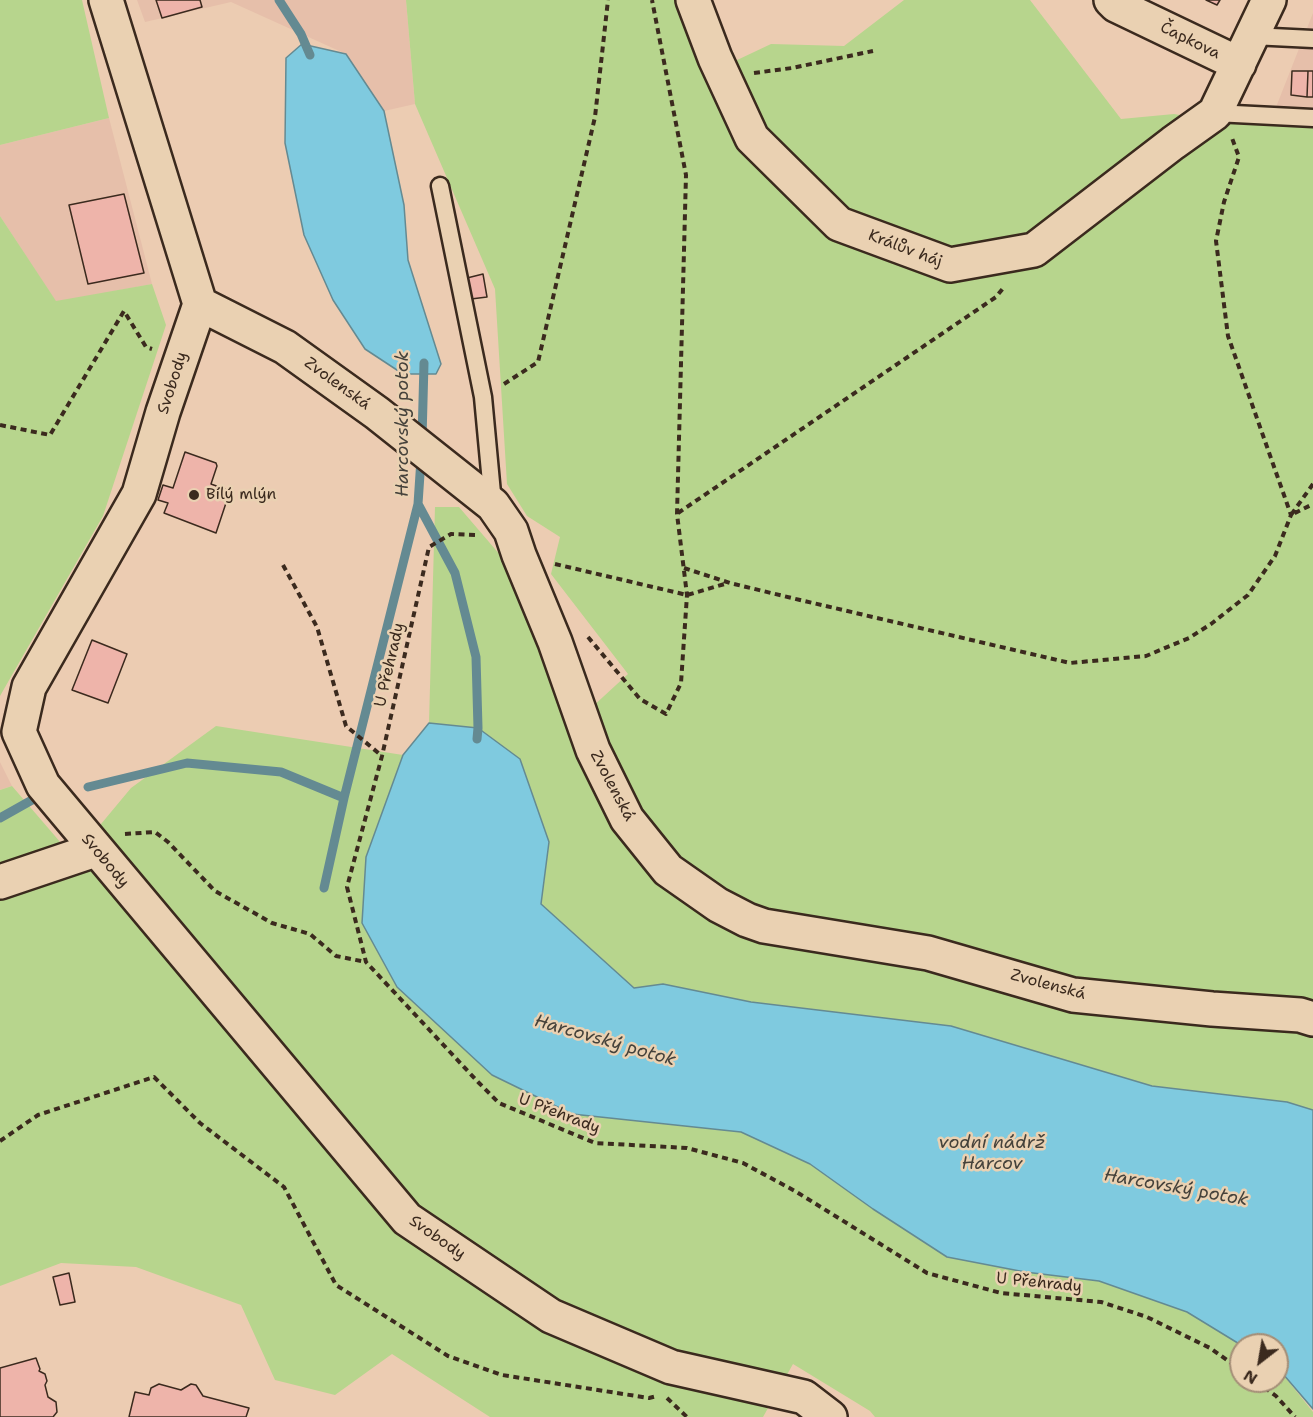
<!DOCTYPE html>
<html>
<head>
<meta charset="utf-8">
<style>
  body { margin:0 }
  #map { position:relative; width:1313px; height:1417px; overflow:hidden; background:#ecccb2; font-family:"Shantell Sans",sans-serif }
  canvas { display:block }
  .north { position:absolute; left:1229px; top:1333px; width:60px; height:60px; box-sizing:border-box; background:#ead1b2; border:2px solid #a48e77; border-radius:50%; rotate:211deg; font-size:16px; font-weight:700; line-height:24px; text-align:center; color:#3b2a1e }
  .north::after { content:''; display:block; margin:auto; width:21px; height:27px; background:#3b2a1e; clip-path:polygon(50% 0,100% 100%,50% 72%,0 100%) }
</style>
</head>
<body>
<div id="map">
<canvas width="1313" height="1417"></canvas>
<div class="north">N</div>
</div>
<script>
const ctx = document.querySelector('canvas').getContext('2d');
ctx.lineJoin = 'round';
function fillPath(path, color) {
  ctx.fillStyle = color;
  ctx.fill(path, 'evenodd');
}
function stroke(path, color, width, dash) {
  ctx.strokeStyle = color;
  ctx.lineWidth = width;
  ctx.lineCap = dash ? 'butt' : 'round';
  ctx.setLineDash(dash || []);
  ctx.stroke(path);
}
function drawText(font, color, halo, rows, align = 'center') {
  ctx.font = font + ' "Shantell Sans",sans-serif';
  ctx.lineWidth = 5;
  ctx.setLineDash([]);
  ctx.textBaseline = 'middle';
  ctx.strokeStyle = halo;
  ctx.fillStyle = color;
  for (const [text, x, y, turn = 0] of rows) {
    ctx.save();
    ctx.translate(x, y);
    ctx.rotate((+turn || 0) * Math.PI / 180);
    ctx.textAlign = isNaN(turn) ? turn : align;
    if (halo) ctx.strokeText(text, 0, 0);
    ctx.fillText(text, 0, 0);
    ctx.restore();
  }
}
fillPath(new Path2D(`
  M137 0H406L415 104 384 111 346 54 231 2 145 22Z
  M1313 13V127L1269 125Z
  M109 118 152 284 56 302 0 216V145Z
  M0 762 12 786 0 790Z`), '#e6bfaa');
fillPath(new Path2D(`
  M0 0H82L109 118 0 145Z
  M406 0H693L715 58 735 61 771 44 844 46 904 0H1030L1121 119 1174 114 1234 124 1313 127V1013L1078 989 764 916 678 865 634 807 591 708 628 674 551 574 560 537 527 516 507 484 495 289 415 104Z
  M0 216 56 301 152 284 166 325 103 516 0 696Z
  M435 507H459L513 570 582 747 704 909 1313 1030V1110L1287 1102 1152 1086 951 1026 751 1002 663 984 634 988 541 904 549 842 478 728 429 723Z
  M216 726 403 755 366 857 573 1114 741 1132 810 1164 873 1209 947 1257 1025 1272 1099 1281 1187 1312 1241 1345V1381H1277V1367L1313 1412V1417H875L870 1411 793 1364 763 1417H490L392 1354 335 1395 275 1380 241 1305 136 1267 61 1263 0 1286V892L66 866 131 788Z
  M12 786 67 850 0 869V790Z`), '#b7d58d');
const water = new Path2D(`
  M302 44 346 54 384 111 404 205 408 260 441 364 436 374H403L365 349 333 300 304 235 285 143 286 58Z
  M429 723 478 728 520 759 549 842 541 904 634 988 663 984 751 1002 951 1026 1152 1086 1287 1102 1313 1110V1409L1277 1367V1345H1241L1187 1312 1099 1281 1025 1272 947 1257 873 1209 810 1164 741 1132 572 1114 492 1075 397 987 362 923 366 857 403 755Z`);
fillPath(water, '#7fcadf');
stroke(water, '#648a92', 1.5);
stroke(new Path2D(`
  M279 0 301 34 310 55
  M422 439 424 363
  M421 459 418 504 455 573 476 657 478 728 477 739
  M88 787 187 763 281 772 344 798 324 888
  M344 798 418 504
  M0 818 32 800`), '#648a92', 9);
const building = new Path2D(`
  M156 0H200L202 7 162 18Z
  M1206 0H1220L1217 5Z
  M1292 71H1308L1307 97 1291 95Z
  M1308 71H1313V97H1307Z
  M124 194 144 273 88 284 69 205Z
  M483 274 487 297 471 299 467 278Z
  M185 452 216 463 217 466 211 484 230 491 216 533 164 513 168 503 158 500 163 485 173 488Z
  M92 640 127 654 108 703 72 690Z
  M69 1273 75 1302 60 1305 53 1277Z
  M36 1358 40 1369 39 1371 45 1374 47 1381 45 1385 48 1397 56 1402 57 1412 53 1417H0V1368Z
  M159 1384 181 1390 191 1384 196 1385 203 1396 249 1408 246 1417H129L135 1392 149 1395 151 1388Z`);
fillPath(building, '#eeb4aa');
stroke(building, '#3b2a1e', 1.5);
const lane = new Path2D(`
  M1252 36 1313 39
  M1215 113 1313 118
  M440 186 483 397 493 504`);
const street = new Path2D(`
  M106 0 200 304 163 412 139 494 29 687 19 732 43 785 407 1219 551 1316 671 1367 804 1397 830 1417
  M693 0 715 58 752 138 839 224 950 265 1034 250 1173 143 1215 113 1269 0
  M1111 0 1116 5 1239 64
  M200 304 285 347 377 413 493 505 511 531 519 555 555 642 593 750 627 819 668 870 718 905 747 920 764 926 928 953 1073 995 1212 1009 1300 1015 1313 1019
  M0 882 95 850`);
stroke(lane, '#3b2a1e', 21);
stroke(street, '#3b2a1e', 38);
stroke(new Path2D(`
  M754 73 792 68 873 51
  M504 384 538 362 595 117 608 0
  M0 425 50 435 124 311 146 347 152 349
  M1313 484 1291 515 1313 504
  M678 513 996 297 1004 287
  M475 535 451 534 429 547 382 756 347 887 366 962 478 1082 499 1103 595 1143 687 1148 743 1163 795 1191 927 1273 1001 1293 1101 1302 1147 1317 1210 1348 1241 1370
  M555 564 687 595 728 583
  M283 565 317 627 346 726 382 756
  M684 568 730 583 800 600 1070 663 1146 656 1189 638 1211 624 1248 595 1275 556 1291 515 1228 336 1216 241 1224 202 1239 157 1232 138
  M588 637 640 699 666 714 681 683 687 595 677 514 686 175 652 0
  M125 834 155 832 168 842 215 891 272 923 310 934 336 956 366 962
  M0 1141 38 1115 154 1077 200 1123 284 1187 336 1285 448 1356 502 1375 649 1398 657 1396
  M1256 1381 1276 1396 1295 1417
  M667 1398 687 1417`), '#3b2a1e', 4, [6, 4.5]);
stroke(lane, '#ead1b2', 16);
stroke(street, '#ead1b2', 33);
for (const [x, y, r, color] of [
  [194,495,6,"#3b2a1e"]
]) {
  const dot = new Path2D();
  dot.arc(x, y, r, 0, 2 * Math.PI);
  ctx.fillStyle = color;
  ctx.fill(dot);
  stroke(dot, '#ead1b2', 2);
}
drawText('16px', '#3b2a1e', '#ead1b2', [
  ["Čapkova",1190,41,26],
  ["Králův háj",905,249,21],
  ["Svobody",173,383,-72],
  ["Zvolenská",337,384,36],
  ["U Přehrady",390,665,-77],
  ["Zvolenská",612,786,62],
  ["Svobody",105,861,50],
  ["Zvolenská",1048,985,15],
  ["U Přehrady",559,1114,21],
  ["Svobody",437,1238,35],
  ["U Přehrady",1039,1283,6]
]);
drawText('16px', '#3b2a1e', '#ead1b2', [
  ["Bílý mlýn",206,495]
], 'left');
drawText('italic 18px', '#45423b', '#ead1b2', [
  ["Harcovský potok",403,424,-90],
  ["Harcovský potok",605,1041,16],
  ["vodní nádrž",992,1143],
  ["Harcov",992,1164],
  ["Harcovský potok",1176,1188,10]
]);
</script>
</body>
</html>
